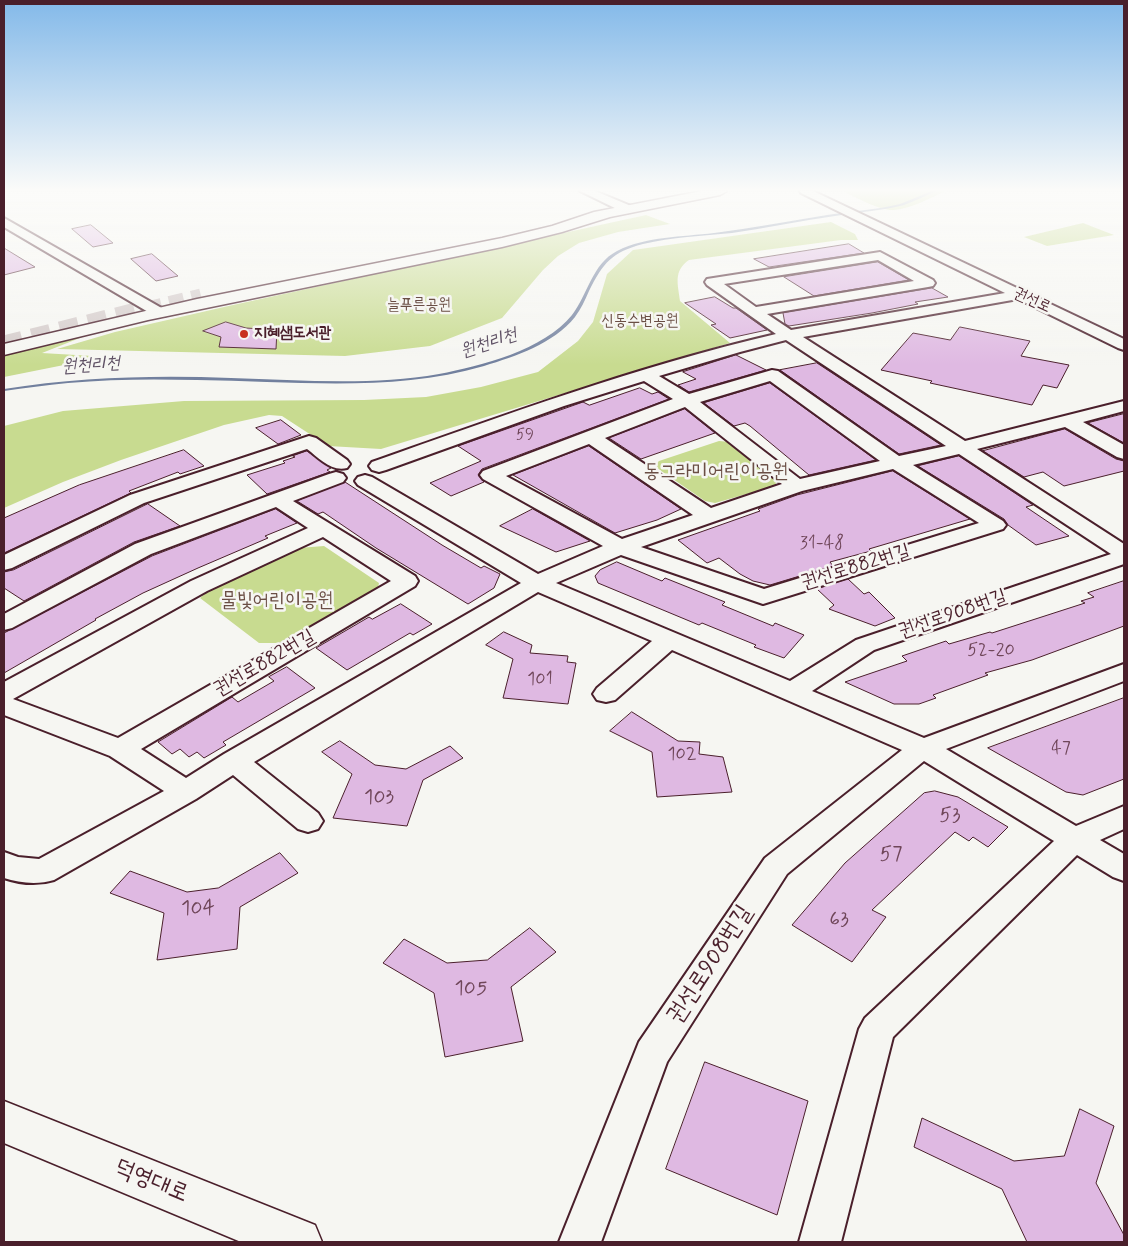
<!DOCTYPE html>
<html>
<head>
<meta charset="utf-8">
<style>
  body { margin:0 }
  #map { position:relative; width:1128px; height:1246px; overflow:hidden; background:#f6f6f2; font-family:Mynerve,sans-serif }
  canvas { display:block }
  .frame { position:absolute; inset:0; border:5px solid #4a1f2b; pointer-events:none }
</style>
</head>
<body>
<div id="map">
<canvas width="1128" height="1246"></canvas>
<div class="frame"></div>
</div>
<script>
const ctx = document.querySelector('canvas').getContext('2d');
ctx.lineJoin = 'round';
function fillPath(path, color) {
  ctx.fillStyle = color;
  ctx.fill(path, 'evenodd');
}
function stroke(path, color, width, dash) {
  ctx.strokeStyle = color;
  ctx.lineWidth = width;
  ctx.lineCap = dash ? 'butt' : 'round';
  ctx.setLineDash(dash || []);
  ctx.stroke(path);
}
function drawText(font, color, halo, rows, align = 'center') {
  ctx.font = font + ' Mynerve,"Poor Story",sans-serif';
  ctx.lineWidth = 5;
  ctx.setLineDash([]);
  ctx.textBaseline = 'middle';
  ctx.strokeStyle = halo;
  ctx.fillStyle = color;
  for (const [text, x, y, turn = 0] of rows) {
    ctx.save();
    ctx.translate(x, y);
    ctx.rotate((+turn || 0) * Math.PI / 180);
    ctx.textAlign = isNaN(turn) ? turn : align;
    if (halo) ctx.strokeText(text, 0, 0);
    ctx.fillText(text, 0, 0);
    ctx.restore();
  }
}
fillPath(new Path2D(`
  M843 191H946C930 198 913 208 894 210 880 211 855 197 843 191Z
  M646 215 670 224 618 232 579 243 558 256 543 270 502 318 430 346 345 356 57 349 115 332 224 307Z
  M831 222 855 234 858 240H841L689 260C673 271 678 284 680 301L730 343 381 449 328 446 282 416 269 415 224 425 121 460 63 482 4 508V426L63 411 184 401 364 400 426 397 481 387 538 372 578 341 593 322 607 274 633 250Z
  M1083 223 1114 235 1047 246 1024 237Z
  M95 332 42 353 93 356 79 362 4 377V355Z
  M719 441 730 442 777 480 775 486 715 503 705 501 654 466 659 461Z
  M324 546 379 583 377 592 283 643H259L200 598 207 592 299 548Z`), '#c8db90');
fillPath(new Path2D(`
  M932 191H936C925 196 915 201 904 205 881 211 858 212 835 216 800 221 766 228 732 233 702 236 672 237 643 244 612 252 603 263 589 291 585 300 581 309 575 317 553 344 516 356 484 366 391 393 293 381 197 380 154 379 111 379 68 383 46 385 25 388 4 391V389C80 377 155 375 231 378 300 380 371 386 439 374 481 366 544 350 572 315 588 294 592 264 617 251 647 236 682 237 714 233 752 228 789 221 827 215 851 211 876 210 900 204 911 200 921 195 932 191Z`), '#72809e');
const building = new Path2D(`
  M91 225 113 243 93 247 72 229Z
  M849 244 864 253 769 267 754 259Z
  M4 248 35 267 4 275Z
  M152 254 178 276 156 281 131 259Z
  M878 262 909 280 814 296 784 277Z
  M932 288 948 297 915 302 918 304 872 313 789 326 785 324 783 313Z
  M715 297 733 308H736L767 330 730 338 711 325 716 324 685 303Z
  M226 322 246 328 277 330 276 349 219 347 221 337 203 331Z
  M960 327 1030 341 1021 356 1069 365 1057 388 1043 385 1032 405 930 383 932 381 881 370 913 333 950 340Z
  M736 355 766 370 689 392 678 385 696 379 683 372Z
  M817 363 941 445 899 454 780 370Z
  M770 383 876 460 809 475 750 426 745 423 734 426 704 403Z
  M640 388 652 394 658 392 669 399 482 469 478 475 484 482 451 496 430 483 481 461 458 446 583 402 589 405Z
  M685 409 715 433 641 459 609 438Z
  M1124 414V443L1088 423Z
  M281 420 301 435 278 444 256 428Z
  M1065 429 1116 459 1124 461V471L1064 486 1043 472 1024 477 983 451Z
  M589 446 681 509 657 520 615 533 513 475Z
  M184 450 204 466 180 474 178 472 129 491 131 493 4 553V518L79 485Z
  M307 451 331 468 327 470 330 472 267 494 247 475 285 463 283 461 295 457 293 456Z
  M959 456 1033 505 1026 507 1069 536 1036 545 1008 525 1004 519 918 466Z
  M893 471 970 519 869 549 871 551 830 562 833 566 770 585 753 581 740 574 719 558 707 563 678 540 760 511 758 509 797 495Z
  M345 482 442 545 481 568 484 566 500 574 494 588 468 604 376 548 323 512 318 514 297 501Z
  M148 504 180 526 134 542 24 601 4 588V572L13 570Z
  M276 509 297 523 265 536 268 538 198 568 143 593 95 619 96 620 4 673V633L152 556Z
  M533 509 590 541 556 552 500 526Z
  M617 562 662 581 665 578 725 602 722 605 773 626 775 623 804 635 784 658 754 647 756 645 702 623 699 625 598 583 595 576 600 570Z
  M848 579 864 594 869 592 895 618 875 626 829 609 834 605 817 589Z
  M1124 581V626L1032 660 985 673 988 675 933 695 936 698 919 704H894L845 682 907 661 902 656 946 641 949 644 990 632 992 633 1085 603 1081 601 1094 597 1088 593Z
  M401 604 432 624 413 635 410 633 347 670 316 648 369 617 372 619Z
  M504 632 532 645 530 653 568 656 567 662 576 663 568 704 503 698 513 659 486 645Z
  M287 667 315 688 223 742 226 745 204 758 197 752 189 757 180 749 172 754 158 742 232 697 238 702 274 681 269 677Z
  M1124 698V779L1083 795 1066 792 988 748Z
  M632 712 678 741 700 742 699 754 723 757 732 792 657 797 652 752 610 731Z
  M340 741 375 765 406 769 450 746 463 758 423 780 407 826 333 818 352 774 322 752Z
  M935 791 958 797 1008 827 988 847 973 837 969 841 955 832 872 910 886 917 852 962 792 925 845 863 924 793Z
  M280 853 298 873 240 907 237 949 157 960 164 913 110 893 130 871 187 892 218 888Z
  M530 928 556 952 511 987 523 1041 445 1057 434 993 383 963 404 939 447 963 487 960Z
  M705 1062 808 1101 777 1215 666 1169Z
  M1080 1109 1114 1126 1096 1183 1124 1235V1242H1027L1002 1189 914 1147 922 1118 1014 1161 1064 1156Z`);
fillPath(building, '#dfb9e2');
stroke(building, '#4a1f2b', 1);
stroke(new Path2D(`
  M147 309 201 296`), '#d4cbca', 15, [15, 8]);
stroke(new Path2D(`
  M4 345 152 308`), '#d4cbca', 19, [19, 10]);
const minor = new Path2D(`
  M580 191H595L631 206 633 209 627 213 623 212Z
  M800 191H813L1124 339V350L1118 348 1018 299 803 337 965 441 1124 401V411L1083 422 1124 445V459L1117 457 1065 427 977 449 1124 544V564L874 650 812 691 924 738 1124 664V681L946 749 1076 826 1124 806V829L1100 840 1124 854V881L1113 877 1077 855 893 1037 841 1242H799L859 1029 865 1018 1054 841 924 761 787 874 667 1062 601 1242H559L639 1042 765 858 902 750 672 650 615 700 606 702 597 700 593 694 597 688 652 641 538 592 254 762 318 813 323 821 318 829 308 832 298 829 233 775 196 799 54 880C38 885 19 883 4 878V852L18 857 39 859 164 791 110 756 4 715V682L191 581 308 528 276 507 151 554 12 628 4 630V614L135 544 329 474 336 472 343 474 346 478 343 482 293 501 415 576 418 581 415 586 141 749 186 778 224 754 521 583 358 485 355 481 358 477 365 475 372 477 538 574 603 546 483 479 480 475 483 471 673 399 644 381 564 406 386 470 379 472 372 470 369 466 372 462C505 415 638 366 776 334L707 285 705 282 707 279 880 252 933 280 935 283 933 286 928 287 767 314 791 330 1005 293 801 193ZM878 260 914 281 756 307 724 284ZM786 340 946 446 899 456 778 371 772 370 689 394 659 376 740 352ZM770 381 880 461 800 479 700 402ZM685 407 782 484 711 508 605 438ZM589 444 693 515 622 539 506 476ZM959 454 1111 554 856 640 790 681 556 583 621 555 763 604 1003 529 1006 525 1003 521 913 465ZM893 469 979 523 764 589 641 547 802 491ZM323 537 391 581 118 738 13 699 207 591Z
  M4 218 165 310 167 313 165 316H155L4 227Z
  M309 436 316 438 347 460 350 464 347 468C331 472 319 458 307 449L144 503 12 568 4 570V555L130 495Z`);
const major = new Path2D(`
  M702 191H727L720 195 610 217 562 232 502 247 148 320 4 355V344L197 299 502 238 552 226 594 212Z
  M4 1101 315 1225 322 1242H241L4 1143Z`);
stroke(minor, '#4a1f2b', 4);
stroke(major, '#4a1f2b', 3);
fillPath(minor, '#f6f6f2');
fillPath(major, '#f6f6f2');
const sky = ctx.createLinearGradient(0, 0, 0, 365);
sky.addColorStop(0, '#83b9e9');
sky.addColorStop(0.52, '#fbfbf9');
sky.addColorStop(1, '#fbfbf900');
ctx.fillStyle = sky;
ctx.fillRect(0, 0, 1128, 365);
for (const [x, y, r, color] of [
  [244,334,5,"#c8321e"]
]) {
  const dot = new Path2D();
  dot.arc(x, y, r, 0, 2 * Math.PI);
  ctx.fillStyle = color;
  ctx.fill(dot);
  stroke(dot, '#f6f6f2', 2);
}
drawText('15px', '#6f4659', null, [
  ["59",525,436]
]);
drawText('16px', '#4a1f2b', '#f6f6f2', [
  ["권선로",1032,301,25]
]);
drawText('16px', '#6a4e44', '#f6f6f2', [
  ["늘푸른공원",419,306],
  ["신동수변공원",640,322]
]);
drawText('bold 16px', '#4a1f2b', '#f6f6f2', [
  ["지혜샘도서관",254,334]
], 'left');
drawText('italic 18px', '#5e5064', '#f6f6f2', [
  ["원천리천",489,344,-18],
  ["원천리천",91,366,-4]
]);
drawText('18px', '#6f4659', null, [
  ["31-48",822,544],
  ["52-20",991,651],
  ["101",540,680],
  ["47",1061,749],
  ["102",682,755]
]);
drawText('20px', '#6a4e44', '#f6f6f2', [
  ["동그라미어린이공원",716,473],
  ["물빛어린이공원",277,602]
]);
drawText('20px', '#4a1f2b', '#f6f6f2', [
  ["권선로882번길",856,568,-17],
  ["권선로908번길",953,615,-19],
  ["권선로882번길",265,664,-30]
]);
drawText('21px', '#6f4659', null, [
  ["103",379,799],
  ["53",950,817],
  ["57",891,856],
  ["104",198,910],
  ["63",839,921],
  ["105",471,990]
]);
drawText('24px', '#4a1f2b', '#f6f6f2', [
  ["권선로908번길",711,965,-57],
  ["덕영대로",151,1182,22]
]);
</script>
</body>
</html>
